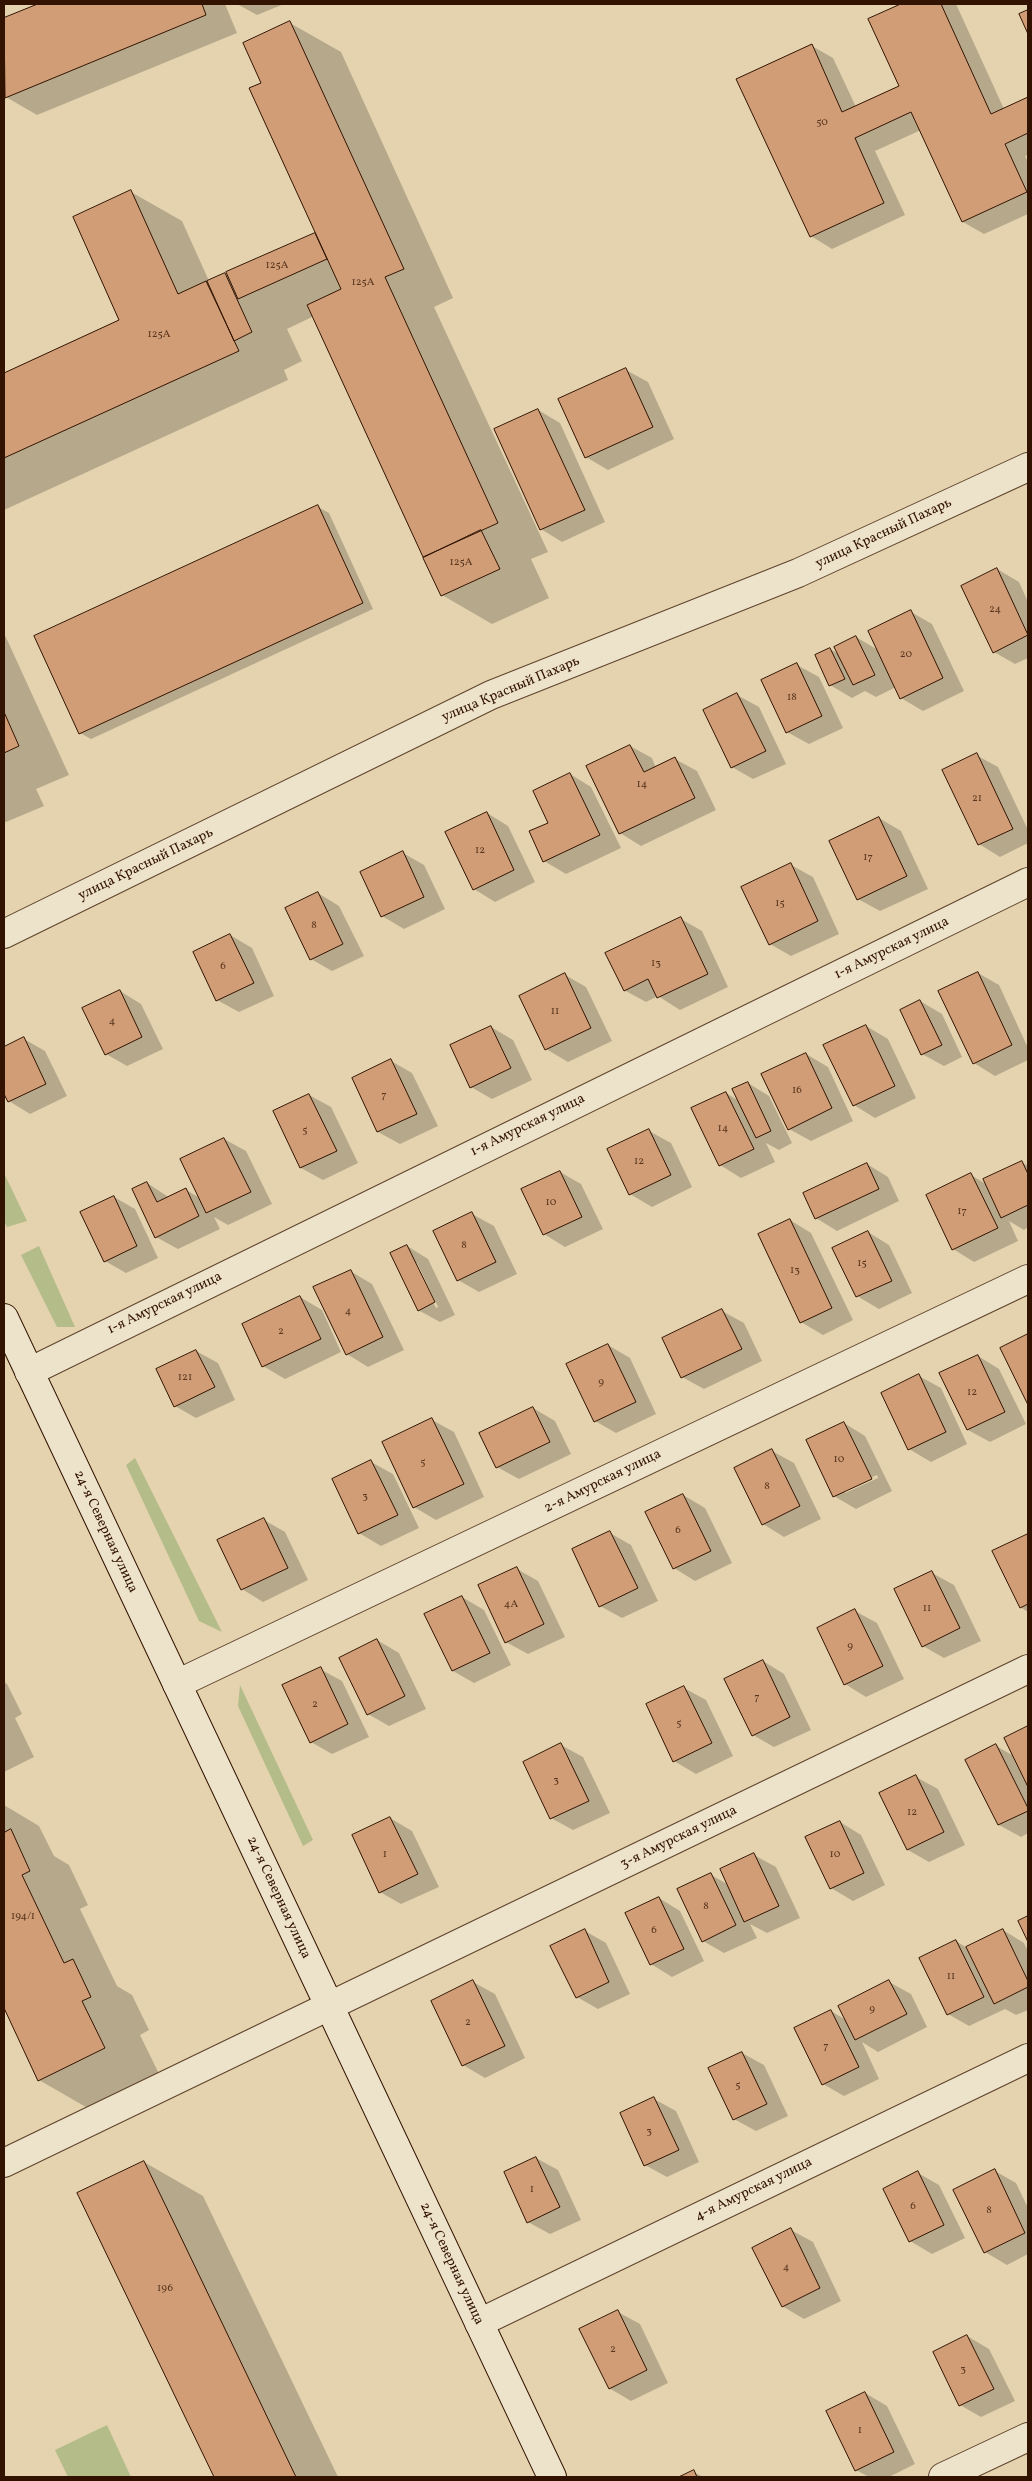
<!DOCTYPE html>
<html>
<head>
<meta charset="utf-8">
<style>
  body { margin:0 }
  #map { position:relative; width:1032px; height:2481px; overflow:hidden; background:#e4d3ae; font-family:Vollkorn,serif }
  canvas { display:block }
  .frame { position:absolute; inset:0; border:5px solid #321301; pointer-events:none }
</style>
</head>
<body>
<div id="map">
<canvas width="1032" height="2481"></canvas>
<div class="frame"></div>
</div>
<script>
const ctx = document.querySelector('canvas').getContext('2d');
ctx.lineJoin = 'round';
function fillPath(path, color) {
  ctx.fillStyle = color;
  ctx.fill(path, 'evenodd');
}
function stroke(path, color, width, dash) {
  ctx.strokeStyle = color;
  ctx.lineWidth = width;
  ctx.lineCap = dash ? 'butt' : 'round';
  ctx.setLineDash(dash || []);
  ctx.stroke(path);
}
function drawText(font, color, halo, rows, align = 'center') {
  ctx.font = font + ' Vollkorn,serif';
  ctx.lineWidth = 5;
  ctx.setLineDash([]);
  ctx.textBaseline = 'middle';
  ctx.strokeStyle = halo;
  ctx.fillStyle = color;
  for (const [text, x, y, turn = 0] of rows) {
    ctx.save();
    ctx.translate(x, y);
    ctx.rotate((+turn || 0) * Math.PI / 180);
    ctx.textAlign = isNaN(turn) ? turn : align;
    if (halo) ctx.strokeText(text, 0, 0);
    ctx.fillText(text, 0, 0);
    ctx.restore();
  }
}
fillPath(new Path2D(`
  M4 1173 27 1221 7 1227 4 1221Z
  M39 1246 75 1327H57L21 1255Z
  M135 1458 222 1632 199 1621 126 1465Z
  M240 1685 313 1840 303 1846 238 1706Z
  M107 2425 131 2477H68L55 2450Z`), '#b4bc8a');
fillPath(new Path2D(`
  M41 4H225L237 33 37 115 6 97 4 91V19Z
  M237 4H284L257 15Z
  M904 4H956L1004 109 1028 98V155L1025 156 1028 162V214L984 234 963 222 921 130 875 151 905 215 832 249 811 236 812 46 833 58 856 107 901 87 870 19Z
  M290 23 341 52 453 298 434 307 548 552 531 559 549 598 492 624 442 595 314 316 287 329 302 361 284 370 288 380 4 510V374L121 320 131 192 182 221 209 281 225 274 229 277 228 273 317 233 262 83Z
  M626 370 648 382 674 439 608 470 586 457Z
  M538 410 560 423 605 522 562 542 541 529Z
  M318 507 329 513 373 609 91 739 80 733Z
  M997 569 1019 582 1028 602V658L1015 664 994 652Z
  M911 612 932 624 964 691 923 711 901 698 896 687 876 697 865 691 852 698 830 685V649L840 655 856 637 878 650Z
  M4 633 69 775 36 789 44 806 6 822 4 821Z
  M797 665 819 677 843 728 809 744 787 732Z
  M737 695 759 707 786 764 753 779 732 767Z
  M630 746 652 758 656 768 675 759 697 771 716 810 641 846 620 833Z
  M976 755 998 767 1028 830V843L1000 857 979 844Z
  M570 774 591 787 621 848 566 874 544 861 550 823Z
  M487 813 508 826 535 882 495 902 474 889Z
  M879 818 901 831 928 889 880 911 858 899Z
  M403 853 424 865 445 909 404 929 382 916Z
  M791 865 813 877 839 934 791 956 770 944Z
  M318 893 339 906 364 956 332 971 311 959Z
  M681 919 702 931 728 987 680 1010 658 996 646 1002 624 990Z
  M230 935 252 948 274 996 239 1012 217 1000Z
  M978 973 999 985 1028 1048V1060L995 1076 974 1063Z
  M565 975 586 987 612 1041 568 1062 546 1049 521 996Z
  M120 991 141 1004 163 1049 127 1066 106 1054Z
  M920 1001 942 1014 962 1057 944 1066 922 1054Z
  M866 1026 888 1039 916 1098 875 1118 854 1105Z
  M491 1027 513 1040 532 1080 492 1099 471 1087Z
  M24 1039 45 1051 67 1096 30 1114 9 1101 4 1091V1048Z
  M806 1054 828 1067 853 1121 811 1141 789 1129Z
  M391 1061 412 1073 438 1126 400 1144 378 1132 353 1078Z
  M748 1083 769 1096 792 1143 779 1150 766 1143 775 1162 741 1178 720 1165 726 1093 739 1101Z
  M309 1095 331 1107 358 1163 323 1180 301 1168 275 1111Z
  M649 1131 671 1143 692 1187 652 1207 630 1194Z
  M224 1139 246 1151 272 1204 228 1225 214 1217 220 1229 178 1249 156 1237 147 1183 170 1198 186 1190 200 1198Z
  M1022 1162 1028 1166V1227L1024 1230 1009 1221 1018 1241 974 1262 953 1249 971 1175 986 1184Z
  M867 1164 888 1177 899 1201 837 1231 816 1218Z
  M560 1172 581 1184 603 1229 565 1247 544 1234Z
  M114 1197 135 1209 158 1258 126 1273 105 1261Z
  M472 1214 494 1226 517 1274 479 1292 458 1280Z
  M790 1220 811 1233 853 1320 823 1335 801 1322Z
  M868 1232 889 1245 912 1293 879 1309 857 1296Z
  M407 1246 428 1259 455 1315 440 1322 418 1310ZM414 1263H417L438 1307 436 1308Z
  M350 1271 372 1284 404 1350 368 1367 347 1354Z
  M300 1297 322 1310 341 1352 285 1379 263 1366 243 1324Z
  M722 1311 744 1323 762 1361 704 1389 682 1377Z
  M1028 1336V1404L1002 1349Z
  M608 1345 630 1358 656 1414 616 1433 595 1421Z
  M196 1351 218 1363 235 1400 196 1418 175 1406Z
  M978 1356 999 1369 1026 1424 990 1442 968 1430 941 1374Z
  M919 1376 941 1388 967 1444 931 1462 909 1449Z
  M533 1408 555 1421 571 1454 519 1479 497 1467Z
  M432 1420 454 1432 484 1497 436 1520 414 1507Z
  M844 1423 865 1436 892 1491 856 1509 834 1496 807 1441ZM877 1475 878 1478 845 1493V1490Z
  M772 1451 794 1463 821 1519 784 1537 763 1524Z
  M371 1462 393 1474 419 1528 381 1546 359 1533Z
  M683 1495 705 1508 732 1563 695 1581 674 1568Z
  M264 1520 285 1532 308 1580 263 1602 242 1589Z
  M610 1533 631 1545 658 1601 622 1618 600 1606Z
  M1028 1535V1612L1020 1607 994 1552Z
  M517 1569 538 1581 565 1637 528 1654 506 1642Z
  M932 1573 954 1585 981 1641 944 1658 923 1646Z
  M462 1597 484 1610 511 1665 474 1683 453 1671Z
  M855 1611 877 1623 904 1679 866 1697 845 1684Z
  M377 1640 399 1653 426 1709 389 1726 368 1714Z
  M763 1661 784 1674 811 1730 774 1747 753 1735Z
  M320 1669 342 1681 369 1737 332 1754 311 1742Z
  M4 1682 7 1684 22 1714 15 1718 34 1757 4 1772Z
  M684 1688 706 1700 733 1756 696 1774 674 1761Z
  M1028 1728V1833L1021 1837 999 1825 967 1760 996 1746 1014 1756 1006 1739Z
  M561 1745 583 1757 610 1813 573 1830 551 1818Z
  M916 1777 938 1789 965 1845 929 1862 908 1850Z
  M4 1805 39 1826 54 1856 69 1865 88 1905 80 1909 117 1986 132 1995 149 2030 140 2035 163 2082 98 2114 39 2080 4 2006Z
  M390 1818 412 1831 439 1887 401 1904 380 1892Z
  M840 1822 861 1835 885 1885 853 1901 831 1888Z
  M754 1855 776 1867 800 1918 767 1933 750 1924 757 1938 724 1953 703 1941 711 1875 729 1885Z
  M659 1898 680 1911 704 1961 672 1977 651 1964Z
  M1003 1930 1024 1943 1028 1951V2010L1016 2015 1005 2009 969 2026 948 2014 956 1941 967 1948Z
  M585 1931 606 1943 630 1994 598 2009 577 1997Z
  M473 1982 495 1994 525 2058 485 2078 463 2065Z
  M889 1982 911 1994 927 2027 878 2052 862 2042 879 2079 844 2096 823 2084 831 2011 846 2020Z
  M742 2053 764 2065 788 2116 756 2131 734 2119Z
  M654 2099 676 2111 699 2162 667 2177 645 2165Z
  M536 2158 558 2170 581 2220 550 2234 528 2222Z
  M144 2162 203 2196 338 2477H215L79 2194Z
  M995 2171 1016 2183 1028 2208V2254L1007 2265 985 2252Z
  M918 2173 939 2185 965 2238 932 2254 910 2241Z
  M791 2230 813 2242 841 2301 804 2319 782 2306Z
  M618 2312 640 2324 668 2383 631 2401 609 2388Z
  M967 2336 989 2349 1015 2401 981 2417 960 2405Z
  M865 2393 887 2406 915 2464 889 2477H869L856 2470Z
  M694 2472 703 2477H682Z`), '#0003');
const building = new Path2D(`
  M38 4H202L206 15 5 98 4 18Z
  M901 4H941L991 114 1028 97V133L1005 144 1027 192 962 222 911 112 855 138 884 203 810 237 736 79 812 44 842 112 899 86 868 19Z
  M1028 10V34L1019 14Z
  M290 21 404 269 385 277 498 523 423 557 307 305 341 289 249 88 261 83 243 43Z
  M131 190 178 294 206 281 239 351 4 458V373L119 320 73 217Z
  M315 233 327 259 238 299 226 272Z
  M225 273 252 332 234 341 207 281Z
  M626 368 653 427 585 458 558 399Z
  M538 409 585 510 540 530 494 429Z
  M318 505 363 603 79 734 34 636Z
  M481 530 500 569 441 596 423 558Z
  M997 568 1028 635 993 653 961 586Z
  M911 610 943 678 900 699 868 631Z
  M856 636 875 675 853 685 834 647Z
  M830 648 845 679 829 686 815 655Z
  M797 663 822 716 786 733 761 680Z
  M737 693 766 751 731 768 703 710Z
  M4 712 19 746 4 753Z
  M630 745 644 772 675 757 695 798 619 834 586 766Z
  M977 753 1013 829 978 845 942 770Z
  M570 773 600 835 543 862 529 831 548 823 533 791Z
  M487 812 514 870 473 890 445 832Z
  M879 817 907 876 857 900 829 841Z
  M403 851 424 897 381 917 360 872Z
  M791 863 818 921 769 945 741 887Z
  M318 892 343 944 310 960 285 908Z
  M681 917 708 974 657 998 648 979 624 991 605 953Z
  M230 934 254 983 216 1001 193 952Z
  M978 972 1012 1045 973 1064 938 991Z
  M565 973 591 1028 545 1050 519 996Z
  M120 990 142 1037 105 1055 82 1008Z
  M920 1000 942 1045 921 1055 900 1010Z
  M866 1025 895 1086 853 1106 823 1045Z
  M491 1026 511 1068 470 1088 450 1045Z
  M24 1037 46 1084 8 1102 4 1094V1047Z
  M806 1053 832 1108 788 1130 761 1074Z
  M391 1059 417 1114 377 1132 352 1078Z
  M748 1082 771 1131 756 1138 732 1089Z
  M726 1092 754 1149 719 1166 691 1108Z
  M309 1094 337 1151 300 1168 273 1111Z
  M649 1129 671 1175 629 1195 607 1149Z
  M224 1138 251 1192 206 1213 180 1159Z
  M1022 1161 1028 1174V1205L1001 1218 983 1179Z
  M867 1163 879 1189 815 1219 803 1193Z
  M560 1171 582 1217 543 1235 521 1189Z
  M971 1173 998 1228 952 1250 926 1195Z
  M147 1182 157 1202 186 1188 199 1216 155 1238 132 1189Z
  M114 1196 137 1246 104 1262 80 1212Z
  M472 1212 496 1262 457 1281 433 1231Z
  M790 1219 832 1308 800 1323 758 1234Z
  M868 1231 892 1281 856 1297 832 1248Z
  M407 1245 435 1302 418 1311 390 1253Z
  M351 1270 383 1337 346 1355 313 1287Z
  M300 1296 321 1339 262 1367 242 1324Z
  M722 1309 742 1349 681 1378 662 1338Z
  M1028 1334V1405L1000 1348Z
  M608 1344 636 1402 594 1422 566 1364Z
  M196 1350 215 1387 174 1407 156 1369Z
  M978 1355 1005 1412 967 1430 939 1373Z
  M919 1374 946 1432 908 1450 881 1393Z
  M533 1407 550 1442 496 1468 479 1433Z
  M432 1418 464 1484 413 1508 382 1442Z
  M844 1422 872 1479 833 1497 806 1440Z
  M772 1449 800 1506 762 1525 734 1468Z
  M371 1460 398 1515 358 1534 332 1479Z
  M683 1494 711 1551 673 1569 645 1512Z
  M264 1518 288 1568 241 1590 217 1540Z
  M610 1531 638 1588 599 1607 572 1549Z
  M1028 1534V1604L1020 1608 992 1551Z
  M517 1567 544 1624 505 1643 478 1585Z
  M932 1571 960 1628 922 1647 894 1589Z
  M462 1596 490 1653 452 1671 424 1614Z
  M855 1609 883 1666 844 1685 817 1628Z
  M377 1639 405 1696 367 1715 339 1658Z
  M763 1660 790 1717 752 1736 724 1679Z
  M321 1667 348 1724 310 1743 282 1685Z
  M684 1686 712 1743 673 1762 646 1704Z
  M1028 1726V1787L1004 1738Z
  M561 1743 589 1801 550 1819 523 1762Z
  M996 1744 1028 1808V1811L998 1825 965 1760Z
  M916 1775 944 1832 907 1850 879 1793Z
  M390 1817 418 1874 379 1893 352 1835Z
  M840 1821 864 1873 830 1889 805 1837Z
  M11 1829 30 1871 22 1875 64 1963 73 1959 91 1997 82 2001 105 2048 38 2081 4 2008V1833Z
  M754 1853 779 1906 744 1922 720 1869Z
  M711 1873 736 1925 702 1942 677 1889Z
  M659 1897 684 1949 650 1965 625 1913Z
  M1028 1916V1942L1018 1921Z
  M585 1929 609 1982 576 1998 550 1946Z
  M1003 1929 1028 1981V1987L994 2004 966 1947Z
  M956 1940 984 1997 947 2015 919 1958Z
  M473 1980 505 2046 462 2066 431 2001Z
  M889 1980 907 2014 855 2040 838 2006Z
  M831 2010 859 2067 822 2085 794 2028Z
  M742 2052 767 2104 733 2120 708 2068Z
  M654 2097 679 2150 644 2166 620 2113Z
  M536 2157 560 2207 527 2223 504 2172Z
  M144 2161 176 2227 296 2477H214L77 2193Z
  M995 2169 1025 2233 984 2253 953 2190Z
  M918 2171 944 2225 909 2242 883 2189Z
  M791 2228 820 2288 782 2307 752 2248Z
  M618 2310 647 2370 609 2389 579 2329Z
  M967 2335 994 2389 959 2406 933 2352Z
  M865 2392 894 2452 855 2471 826 2411Z
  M694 2470 697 2477H679Z`);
fillPath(building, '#d09d76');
stroke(building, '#321301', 1);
const minor = new Path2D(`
  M29 1372 1028 882
  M177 1684 1028 1279
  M4 2163 1028 1669
  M479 2323 1028 2058
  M943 2477 1028 2437`);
const tertiary = new Path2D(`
  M4 934 491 695 798 573 1028 467`);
const secondary = new Path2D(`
  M4 1318 552 2477`);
stroke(minor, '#5e432c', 30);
stroke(tertiary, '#5e432c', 30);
stroke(secondary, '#321301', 30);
stroke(minor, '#ede2ca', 28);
stroke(tertiary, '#ede2ca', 28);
stroke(secondary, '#ede2ca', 28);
drawText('11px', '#5a361e', null, [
  ["50",822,123],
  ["125А",277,266],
  ["125А",363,283],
  ["125А",159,335],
  ["125А",461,563],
  ["24",995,610],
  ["20",906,655],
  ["18",792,698],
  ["14",642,785],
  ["21",977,799],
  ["12",480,851],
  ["17",868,858],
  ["15",780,904],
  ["8",314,926],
  ["13",656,964],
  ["6",223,967],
  ["11",555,1012],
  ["4",112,1022],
  ["16",797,1091],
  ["7",384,1096],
  ["14",723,1129],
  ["5",305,1131],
  ["12",639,1162],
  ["10",551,1203],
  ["17",962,1212],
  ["8",464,1246],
  ["15",862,1264],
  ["13",795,1271],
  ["4",348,1312],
  ["2",281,1332],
  ["121",185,1378],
  ["9",601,1383],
  ["12",972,1393],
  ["10",839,1460],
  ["5",423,1463],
  ["8",767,1487],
  ["3",365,1497],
  ["6",678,1531],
  ["4А",511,1605],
  ["11",927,1609],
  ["9",850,1647],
  ["7",757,1698],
  ["2",315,1705],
  ["5",679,1724],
  ["3",556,1781],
  ["12",912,1813],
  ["1",385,1855],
  ["10",835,1855],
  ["8",706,1907],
  ["194/1",23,1917],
  ["6",654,1931],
  ["11",951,1977],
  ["9",872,2010],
  ["2",468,2023],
  ["7",826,2047],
  ["5",738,2086],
  ["3",649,2132],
  ["1",532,2190],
  ["6",913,2207],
  ["8",989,2211],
  ["4",786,2268],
  ["196",165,2289],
  ["2",613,2350],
  ["3",963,2370],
  ["1",860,2431]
]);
drawText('14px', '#321301', '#ede2ca', [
  ["улица Красный Пахарь",884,534,-25],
  ["улица Красный Пахарь",511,690,-23],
  ["улица Красный Пахарь",146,865,-26],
  ["1-я Амурская улица",892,949,-26],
  ["1-я Амурская улица",528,1126,-26],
  ["1-я Амурская улица",165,1304,-26],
  ["2-я Амурская улица",603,1482,-26],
  ["24-я Северная улица",105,1532,65],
  ["3-я Амурская улица",679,1838,-26],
  ["24-я Северная улица",278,1898,65],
  ["4-я Амурская улица",754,2190,-26],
  ["24-я Северная улица",451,2264,65]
]);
</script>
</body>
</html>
